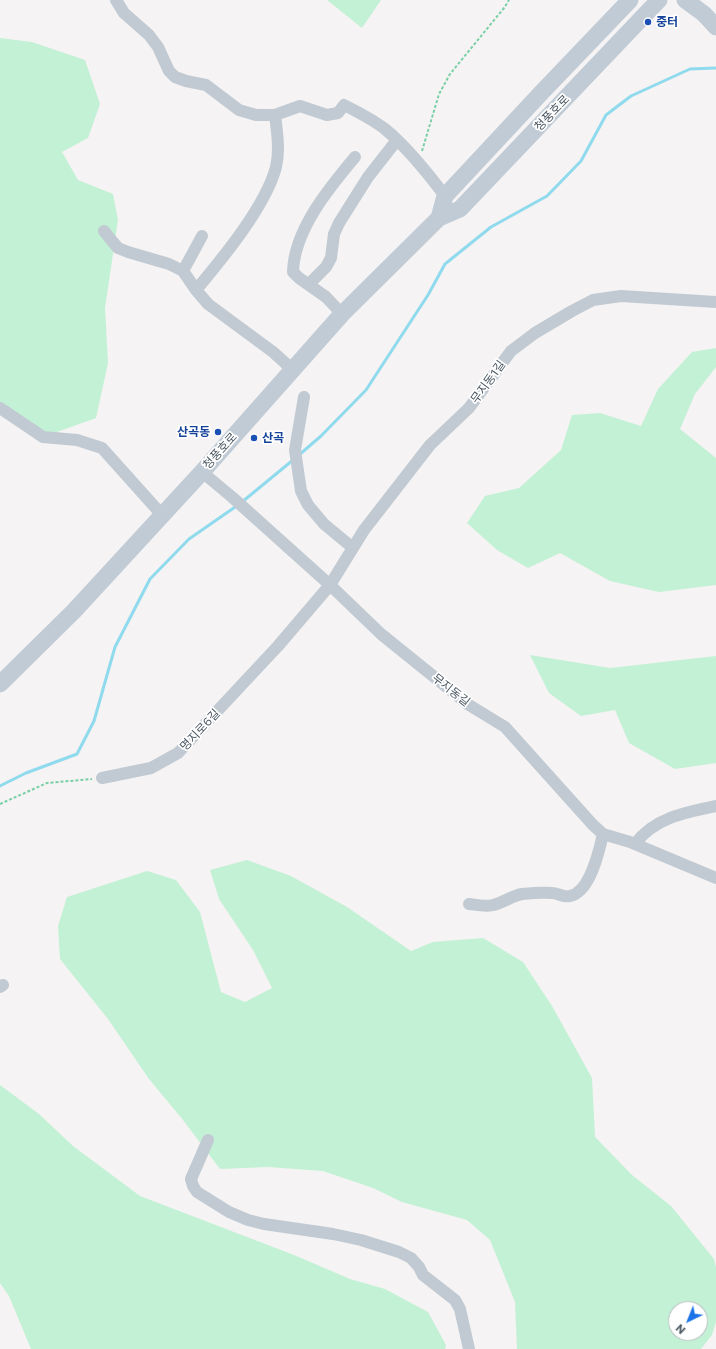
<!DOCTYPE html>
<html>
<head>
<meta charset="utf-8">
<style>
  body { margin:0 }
  #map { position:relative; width:716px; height:1349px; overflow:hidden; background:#f5f3f3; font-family:Commissioner,sans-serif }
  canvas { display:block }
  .north { position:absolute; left:668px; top:1301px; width:40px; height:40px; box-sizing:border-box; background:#fff; border:1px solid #b7bbc0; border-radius:50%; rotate:223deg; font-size:11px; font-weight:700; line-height:16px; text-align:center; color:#4a5661 }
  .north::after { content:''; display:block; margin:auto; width:14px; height:18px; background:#1a73e8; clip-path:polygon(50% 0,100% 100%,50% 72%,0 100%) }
</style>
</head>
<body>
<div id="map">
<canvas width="716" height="1349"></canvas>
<div class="north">N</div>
</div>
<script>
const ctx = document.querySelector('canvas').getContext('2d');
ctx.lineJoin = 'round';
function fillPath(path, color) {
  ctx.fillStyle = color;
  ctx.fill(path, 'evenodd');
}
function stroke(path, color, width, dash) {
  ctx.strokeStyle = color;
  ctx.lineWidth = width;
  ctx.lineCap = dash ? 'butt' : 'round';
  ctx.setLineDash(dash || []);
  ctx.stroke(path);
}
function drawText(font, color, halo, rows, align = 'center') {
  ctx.font = font + ' Commissioner,"Noto Sans KR",sans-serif';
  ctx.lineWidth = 3.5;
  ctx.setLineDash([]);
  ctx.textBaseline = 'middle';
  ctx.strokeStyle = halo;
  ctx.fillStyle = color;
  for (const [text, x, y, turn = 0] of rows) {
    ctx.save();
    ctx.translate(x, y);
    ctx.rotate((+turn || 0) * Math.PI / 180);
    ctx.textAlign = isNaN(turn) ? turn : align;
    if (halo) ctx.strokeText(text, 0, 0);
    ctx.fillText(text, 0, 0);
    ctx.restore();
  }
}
fillPath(new Path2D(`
  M327 0H381L362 28Z
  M0 38 32 42 85 60 100 104 88 138 62 152 78 180 113 194 118 220 105 308 108 363 96 418 43 437 0 403Z
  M716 348V367L695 394 680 429 716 458V585L659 592 610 581 560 553 528 568 497 550 467 523 485 496 519 488 561 450 572 415 600 413 641 426 658 389 692 352Z
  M530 655 610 668 716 656V763L675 769 629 743 615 710 581 716 549 693Z
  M247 860 291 876 347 907 411 951 433 942 483 938 523 962 552 1006 592 1078 595 1137 632 1175 671 1206 714 1259 716 1267V1322L712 1335 701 1349H517L515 1302 490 1240 467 1220 402 1202 373 1188 323 1171 268 1167 220 1169 183 1120 149 1079 108 1019 60 959 58 926 67 897 147 871 176 880 200 912 221 992 245 1002 272 988 253 950 219 899 210 870ZM676 1309H700V1333H676Z
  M0 1085 39 1114 73 1146 140 1196 294 1255 350 1279 385 1289 428 1312 446 1345 445 1349H31L9 1296 0 1283Z`), '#c3f1d5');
stroke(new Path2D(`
  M299 455 321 436 366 390 428 295 445 264 491 227 547 196 581 161 606 115 631 96 690 69 716 68
  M242 502 293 460
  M0 786 26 773 77 754 94 721 115 647 150 579 189 539 238 505`), '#90daee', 3);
stroke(new Path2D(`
  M422 151 439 94 450 74 504 8 509 0
  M0 804 47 783 92 779`), '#7ad0a6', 2, [3, 2]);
stroke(new Path2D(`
  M116 0 124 13 149 35 158 47 169 71 175 77 186 81 206 85 239 110 256 115H275
  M104 231 112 241 118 248 128 252 169 264 183 271
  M202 236 183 271 196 290 208 304 273 352 293 370
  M309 284 326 267 331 258 334 234 339 223 368 177 397 140
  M196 290C222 259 266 206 276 167 280 150 277 132 275 115L300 106 327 115 338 113 344 105C358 112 372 119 385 129 408 148 427 172 445 196
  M342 314 326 297 299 278 293 272C294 230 329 188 355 157
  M304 397 295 450 301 491 308 505 324 524 353 548
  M0 408 43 437 77 440 102 448 162 515
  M202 472 232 497 330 585 381 634 469 705 505 727 593 825 603 834 630 842 716 878
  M102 778 151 768 178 753 278 646 330 585 364 530 430 445 469 408 511 351 535 333 572 311 593 300 621 296 716 302
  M635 844C654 818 686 812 716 806
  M469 904C477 905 485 907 493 905 503 903 511 896 522 894 532 893 542 892 552 893 558 893 564 898 570 896 590 892 599 852 603 834
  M0 987 3 985
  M208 1140 191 1179 193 1186 197 1192 229 1212 248 1220 264 1224 333 1234 361 1240 399 1252 411 1258 419 1267 423 1275 455 1300 460 1309 469 1349`), '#c1cad2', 12);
stroke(new Path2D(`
  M685 0 704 14 716 27
  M439 218 445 196 542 92 630 0
  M0 684 74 611 202 472 342 314 439 218 460 209 659 0`), '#c1cbd6', 17);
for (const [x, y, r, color] of [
  [648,22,4,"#1a4fb4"],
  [218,432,4,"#1a4fb4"],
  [254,438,4,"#1a4fb4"]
]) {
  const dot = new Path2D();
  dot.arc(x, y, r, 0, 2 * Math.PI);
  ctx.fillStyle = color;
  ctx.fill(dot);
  stroke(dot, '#fff', 1.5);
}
drawText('bold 12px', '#164399', '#fff', [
  ["중터",656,22],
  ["산곡동",210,432,"right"],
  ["산곡",262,438]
], 'left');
drawText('12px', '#4a5661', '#fff', [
  ["청풍호로",552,113,-46],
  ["무지동1길",488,382,-54],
  ["청풍호로",220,451,-48],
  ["무지동길",451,690,38],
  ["명지로6길",200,730,-47]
]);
</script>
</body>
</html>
